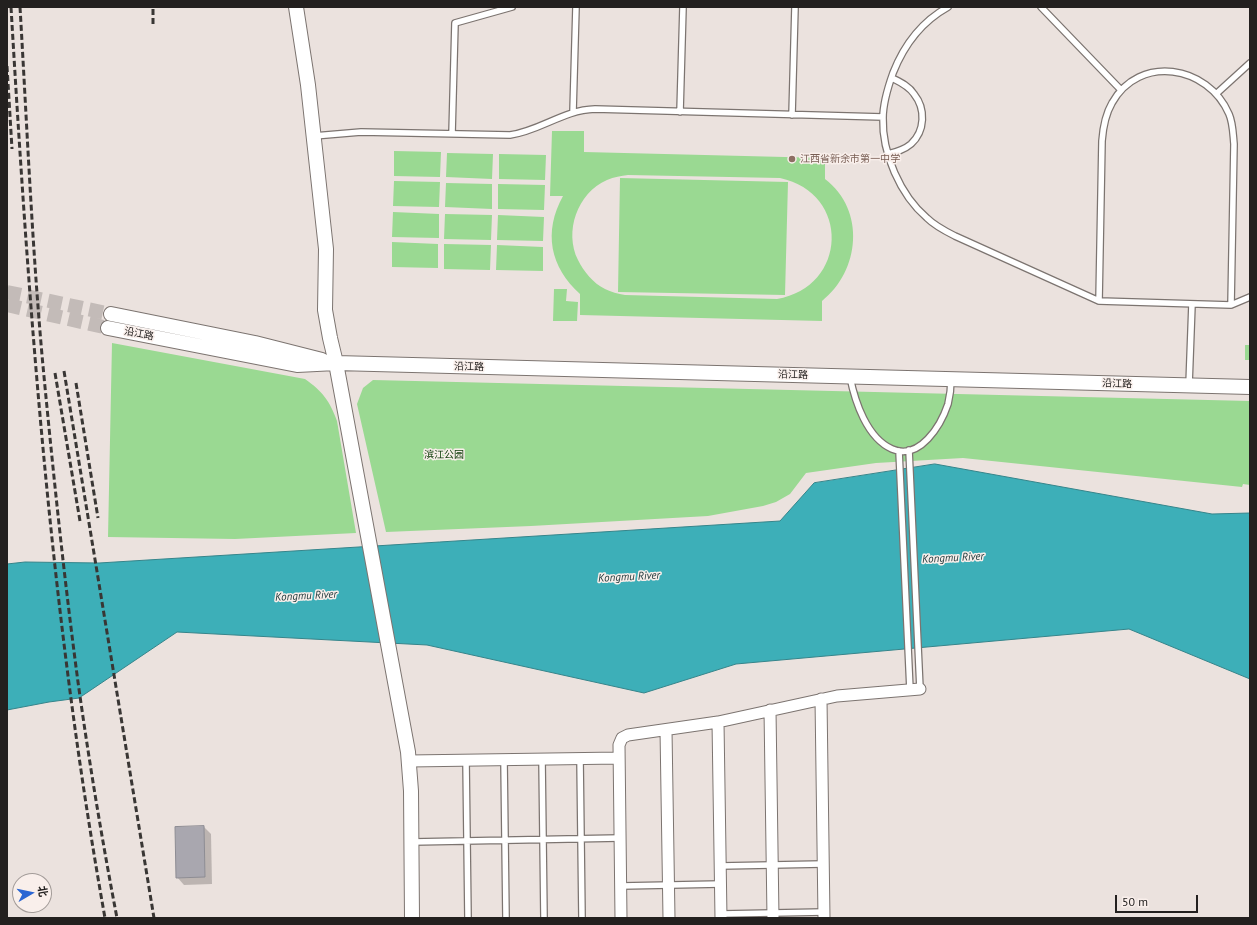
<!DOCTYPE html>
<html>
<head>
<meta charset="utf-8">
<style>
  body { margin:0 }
  #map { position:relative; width:1257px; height:925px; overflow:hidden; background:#ebe2de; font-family:"PT Sans","Noto Sans SC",sans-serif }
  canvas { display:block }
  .frame { position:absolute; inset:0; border:8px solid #23201f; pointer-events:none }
  .north { position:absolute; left:12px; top:873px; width:40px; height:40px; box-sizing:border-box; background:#f9efeb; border:1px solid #a39c99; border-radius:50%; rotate:81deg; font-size:11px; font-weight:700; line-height:16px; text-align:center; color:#23201f }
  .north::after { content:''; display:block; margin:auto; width:14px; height:18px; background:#2b66d3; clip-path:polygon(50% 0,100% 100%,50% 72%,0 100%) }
  .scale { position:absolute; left:1115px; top:895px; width:83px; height:18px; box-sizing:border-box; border:2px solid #23201f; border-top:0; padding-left:5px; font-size:12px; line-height:14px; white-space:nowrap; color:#23201f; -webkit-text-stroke:3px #f9efeb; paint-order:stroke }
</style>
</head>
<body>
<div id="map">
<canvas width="1257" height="925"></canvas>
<div class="frame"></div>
<div class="north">北</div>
<div class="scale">50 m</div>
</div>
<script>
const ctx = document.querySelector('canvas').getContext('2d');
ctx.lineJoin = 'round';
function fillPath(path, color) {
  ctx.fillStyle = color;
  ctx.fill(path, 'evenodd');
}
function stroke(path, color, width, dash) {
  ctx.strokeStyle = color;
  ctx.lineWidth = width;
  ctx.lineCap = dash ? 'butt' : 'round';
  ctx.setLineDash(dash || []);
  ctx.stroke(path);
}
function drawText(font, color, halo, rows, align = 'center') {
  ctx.font = font + ' "PT Sans","Noto Sans SC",sans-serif';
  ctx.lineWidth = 3;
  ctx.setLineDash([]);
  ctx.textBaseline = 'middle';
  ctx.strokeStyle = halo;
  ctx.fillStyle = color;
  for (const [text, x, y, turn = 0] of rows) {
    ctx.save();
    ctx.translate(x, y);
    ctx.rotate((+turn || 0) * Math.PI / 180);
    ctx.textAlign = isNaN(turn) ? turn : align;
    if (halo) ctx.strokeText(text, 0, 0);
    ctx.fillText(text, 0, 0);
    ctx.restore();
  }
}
fillPath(new Path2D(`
  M552 131H584V152L825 158V179C866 210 860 271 822 301V321L580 315V294C550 267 543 232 563 196H550ZM628 175 780 178C851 193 848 287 777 299L625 295C618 294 611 292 605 289 593 283 584 272 578 260 564 232 577 193 607 180 614 177 621 176 628 175Z
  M394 151 441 152 440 177 394 176Z
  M447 153 493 154 492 179 446 177Z
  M499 154 546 155 545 180 499 179Z
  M620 178 788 182 785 295 618 292Z
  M394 181 440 182 439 207 393 206Z
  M446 183 492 184V209L445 207Z
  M498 184 545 185 544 210 498 209Z
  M393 212 439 214V238L392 237Z
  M445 214 492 215 491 240 444 239Z
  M498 215 544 217 543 241 497 240Z
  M392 242 438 244V268L392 267Z
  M444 244 491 245 490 270 444 269Z
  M497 245 543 247V271L496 270Z
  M554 289H567L566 301 578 302 577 321H553Z
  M112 343 305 379C322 391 330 401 337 421L356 533 235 539 108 537Z
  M1245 345H1250V360H1245Z
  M373 380 1250 401V485L1243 484 1242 487 963 458 876 463 806 473 790 494 776 502 763 506 708 516 531 526 386 532 357 404 363 388Z`), '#9ad992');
const water = new Path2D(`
  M935 464 1212 514 1250 513V679L1129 629 736 664 644 693 427 645 177 632 79 698 49 702 7 710V564L25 562 99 563 780 521 814 483Z`);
fillPath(water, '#3dafb8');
stroke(water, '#35848a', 1);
fillPath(new Path2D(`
  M204 827 211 834 212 884 184 885 177 877Z`), '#0003');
const building = new Path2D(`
  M204 826 205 877 176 878 175 827Z`);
fillPath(building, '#a9a7af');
stroke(building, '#8d8c93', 1);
stroke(new Path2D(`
  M7 292 111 314
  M7 305 108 328`), '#c3bbb8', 14, [14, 7]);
const service = new Path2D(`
  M948 7C921 22 904 45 893 73 888 87 883 103 883 118 882 153 900 195 927 218 935 226 945 231 955 236L1099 301 1231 305 1250 297
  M1041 7 1121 90
  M1216 94 1250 63
  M573 112 576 7
  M680 112 683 7
  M792 115 795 7
  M452 134 455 23 512 7
  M314 136 361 132 510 135C540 131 563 110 595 109L883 117
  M888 154C896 152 904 150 911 144 925 131 926 109 914 94 909 86 900 82 892 78
  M1099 301 1102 141C1103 128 1105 115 1112 103 1139 54 1208 65 1229 114 1233 123 1233 134 1234 144L1231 305
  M850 377C855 402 867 438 892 449 920 461 941 425 948 404 950 396 951 388 951 379
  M1189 385 1192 304
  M909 450 920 689
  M899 451 910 690
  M580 758 582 918
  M542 759 544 918
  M466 760 468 918
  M504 760 506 918
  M412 842 620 838
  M720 866 823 864
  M621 886 721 884
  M721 914 824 912`);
const minor = new Path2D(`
  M821 699 824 918
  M770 710 773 918
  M718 722 721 918
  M666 730 669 918
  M409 761 619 758
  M621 918 619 745 622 738 628 735 718 722 837 696 920 689`);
const tertiary = new Path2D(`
  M296 7 308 85 326 249 325 310 330 338 336 363 408 752 411 791 412 918
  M111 314 255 343 322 360
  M108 328 297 365 336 363 1250 387`);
stroke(service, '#7c7470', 8);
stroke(minor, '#7c7470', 13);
stroke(tertiary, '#7c7470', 16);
stroke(service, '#fff', 5.5);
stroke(minor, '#fff', 11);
stroke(tertiary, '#fff', 14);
stroke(new Path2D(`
  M11 7C29 312 51 617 105 918
  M20 7C27 126 32 246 43 366 53 471 64 577 78 682 89 761 102 840 117 918
  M153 24V7
  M7 66 12 149
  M64 371 154 918
  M55 373 80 521
  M76 383 98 518`), '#393634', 3, [6, 3]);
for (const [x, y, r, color] of [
  [792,159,4,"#8d6e63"]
]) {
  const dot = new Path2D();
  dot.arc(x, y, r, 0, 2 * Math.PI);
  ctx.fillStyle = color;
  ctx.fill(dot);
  stroke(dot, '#f9efeb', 1.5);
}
drawText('10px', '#785e54', '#f9efeb', [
  ["江西省新余市第一中学",800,159]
], 'left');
drawText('10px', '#23201f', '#f9efeb', [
  ["沿江路",139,334,11],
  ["沿江路",469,367,1],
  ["沿江路",793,375,1],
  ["沿江路",1117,384,2]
]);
drawText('10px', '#0a3905', '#f9efeb', [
  ["滨江公园",444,455]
]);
drawText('italic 11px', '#233c3e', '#f9efeb', [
  ["Kongmu River",953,558,-3],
  ["Kongmu River",629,577,-3],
  ["Kongmu River",306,596,-3]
]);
</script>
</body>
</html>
